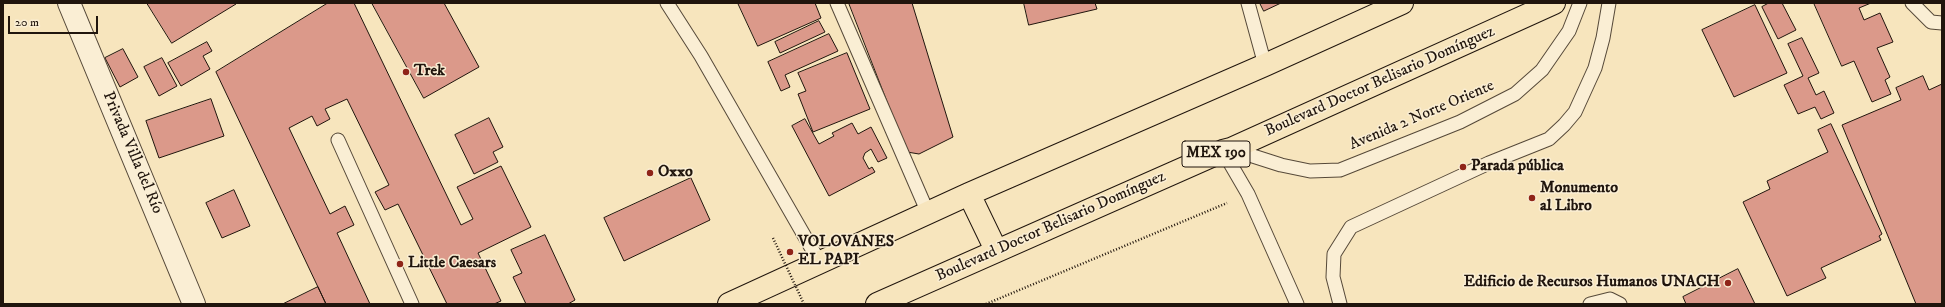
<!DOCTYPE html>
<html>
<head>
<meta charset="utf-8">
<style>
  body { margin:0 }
  #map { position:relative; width:1945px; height:307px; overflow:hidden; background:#f7e5bd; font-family:"IM FELL DW Pica",serif }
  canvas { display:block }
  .frame { position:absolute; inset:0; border:4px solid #20150d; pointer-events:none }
  .scale { position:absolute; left:8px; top:16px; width:90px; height:18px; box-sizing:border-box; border:2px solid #20150d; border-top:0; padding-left:5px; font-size:12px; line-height:14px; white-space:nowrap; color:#20150d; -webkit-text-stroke:3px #faeed4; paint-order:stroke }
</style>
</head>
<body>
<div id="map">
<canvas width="1945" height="307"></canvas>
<div class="frame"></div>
<div class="scale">20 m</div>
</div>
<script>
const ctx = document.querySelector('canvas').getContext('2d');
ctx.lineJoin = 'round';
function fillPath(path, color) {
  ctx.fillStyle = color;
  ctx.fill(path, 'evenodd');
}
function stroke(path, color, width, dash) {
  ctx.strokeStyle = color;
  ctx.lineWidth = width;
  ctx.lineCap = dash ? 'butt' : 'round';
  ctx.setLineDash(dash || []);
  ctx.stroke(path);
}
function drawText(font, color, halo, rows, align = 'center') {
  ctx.font = font + ' "IM FELL DW Pica",serif';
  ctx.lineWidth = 3;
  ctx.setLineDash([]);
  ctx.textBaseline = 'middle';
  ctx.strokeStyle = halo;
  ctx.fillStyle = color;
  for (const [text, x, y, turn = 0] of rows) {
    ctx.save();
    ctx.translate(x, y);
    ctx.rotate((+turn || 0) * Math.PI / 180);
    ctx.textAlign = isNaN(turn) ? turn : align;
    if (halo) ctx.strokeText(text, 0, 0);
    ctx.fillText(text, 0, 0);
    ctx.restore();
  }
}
const building = new Path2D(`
  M147 3H236V4L172 43Z
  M328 3H354L461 225 473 219 457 187 501 166 531 227 478 253 501 301 494 304H447L398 204 385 210 375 192 389 185 347 99 325 109 330 119 317 126 312 116 289 128 330 214 345 206 354 225 337 233 370 304H326L216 72Z
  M372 3H444L479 67 424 98Z
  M738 3H815L821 18 758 46Z
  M849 3H912L953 137 919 154 907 152Z
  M1024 3H1095L1097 9 1029 25Z
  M1260 3H1281L1264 11Z
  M1769 3H1782L1796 30 1778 39 1762 7Z
  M1814 3H1871L1859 8 1864 20 1880 13 1893 42 1877 48 1890 77 1885 80 1891 94 1872 102 1854 61 1842 66Z
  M1755 5 1787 73 1734 97 1702 30Z
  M819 21 825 32 780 53 775 42Z
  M829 34 838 51 785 75 790 87 781 91 768 62Z
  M1802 38 1819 73 1808 78 1816 95 1824 91 1834 113 1821 119 1815 107 1798 114 1784 85 1803 76 1788 44Z
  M207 42 212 51 203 56 210 69 181 86 168 63Z
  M123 49 138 77 120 87 105 58Z
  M847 53 870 109 813 132 798 94 806 91 798 73Z
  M162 58 177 86 159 96 144 67Z
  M1923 76 1929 90 1942 84V304H1916L1842 125 1901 100 1896 88Z
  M211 99 224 136 159 158 146 121Z
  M489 118 503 147 493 152 498 162 474 174 455 135Z
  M805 119 819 144 834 136 832 133 852 123 858 134 871 127 887 158 878 162 871 149 865 153 863 158 869 169 872 167 875 172 829 196 792 126Z
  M1831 124 1882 234 1879 236 1881 240 1821 268 1826 278 1787 296 1743 202 1770 189 1767 181 1828 152 1818 130Z
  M691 178 710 220 624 261 604 218Z
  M234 190 250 226 222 238 206 203Z
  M545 235 575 300 568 304H526L513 277 522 273 511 250Z
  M1738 269 1755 304H1686L1683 297Z
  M318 287 326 304H283Z`);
fillPath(building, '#db998a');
stroke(building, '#20150d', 1);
const lane = new Path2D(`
  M667 3 701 56 820 263
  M837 3 928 213
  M1248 3 1265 65
  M1912 3 1931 22 1942 23
  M338 140 412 304
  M1231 149 1281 165 1310 171 1340 170 1460 122 1515 94 1542 70 1569 31 1580 3
  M1223 151 1248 194 1297 304
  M1340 304 1333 277 1334 254 1351 227 1489 163 1549 139 1564 125 1575 112 1595 68 1603 38 1609 3
  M1590 304 1610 299 1620 304`);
const street = new Path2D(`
  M69 3 194 304`);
const primary = new Path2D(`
  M969 194 996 250
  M729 304 969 194 1265 65 1402 3
  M877 304 1223 151 1231 149 1554 3`);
stroke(lane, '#564939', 15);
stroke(street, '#564939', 24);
stroke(primary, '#20150d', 24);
stroke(new Path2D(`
  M986 304 1227 203`), '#20150d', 2.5, [1, 2]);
stroke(lane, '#faeed4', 13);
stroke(street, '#faeed4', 22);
stroke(primary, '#f7e5bd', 22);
stroke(new Path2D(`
  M773 238 804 304`), '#20150d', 2.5, [1, 2]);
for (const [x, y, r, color] of [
  [406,72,4,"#8f2418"],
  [1463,167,4,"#8f2418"],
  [650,173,4,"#8f2418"],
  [1532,198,4,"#8f2418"],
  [790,252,4,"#8f2418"],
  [400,264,4,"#8f2418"],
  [1728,283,4,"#8f2418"]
]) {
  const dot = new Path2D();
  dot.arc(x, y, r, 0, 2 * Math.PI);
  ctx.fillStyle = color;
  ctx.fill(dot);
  stroke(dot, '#faeed4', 1.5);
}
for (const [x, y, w] of [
  [1216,154,68]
]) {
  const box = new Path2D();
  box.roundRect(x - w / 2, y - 13, w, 26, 3);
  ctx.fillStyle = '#faeed4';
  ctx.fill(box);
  stroke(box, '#20150d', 1);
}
drawText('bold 15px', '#20150d', null, [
  ["MEX 190",1216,154]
]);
drawText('bold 16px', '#20150d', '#faeed4', [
  ["Trek",414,72],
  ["Parada pública",1471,167],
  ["Oxxo",658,173],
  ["Monumento",1540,189],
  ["al Libro",1540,207],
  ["VOLOVANES",798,243],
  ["EL PAPI",798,261],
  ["Little Caesars",408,264],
  ["Edificio de Recursos Humanos UNACH",1720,283,"right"]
], 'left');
drawText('16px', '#20150d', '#faeed4', [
  ["Boulevard Doctor Belisario Domínguez",1380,82,-24],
  ["Avenida 2 Norte Oriente",1422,116,-23],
  ["Privada Villa del Río",132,153,67],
  ["Boulevard Doctor Belisario Domínguez",1051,227,-24]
]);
</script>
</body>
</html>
